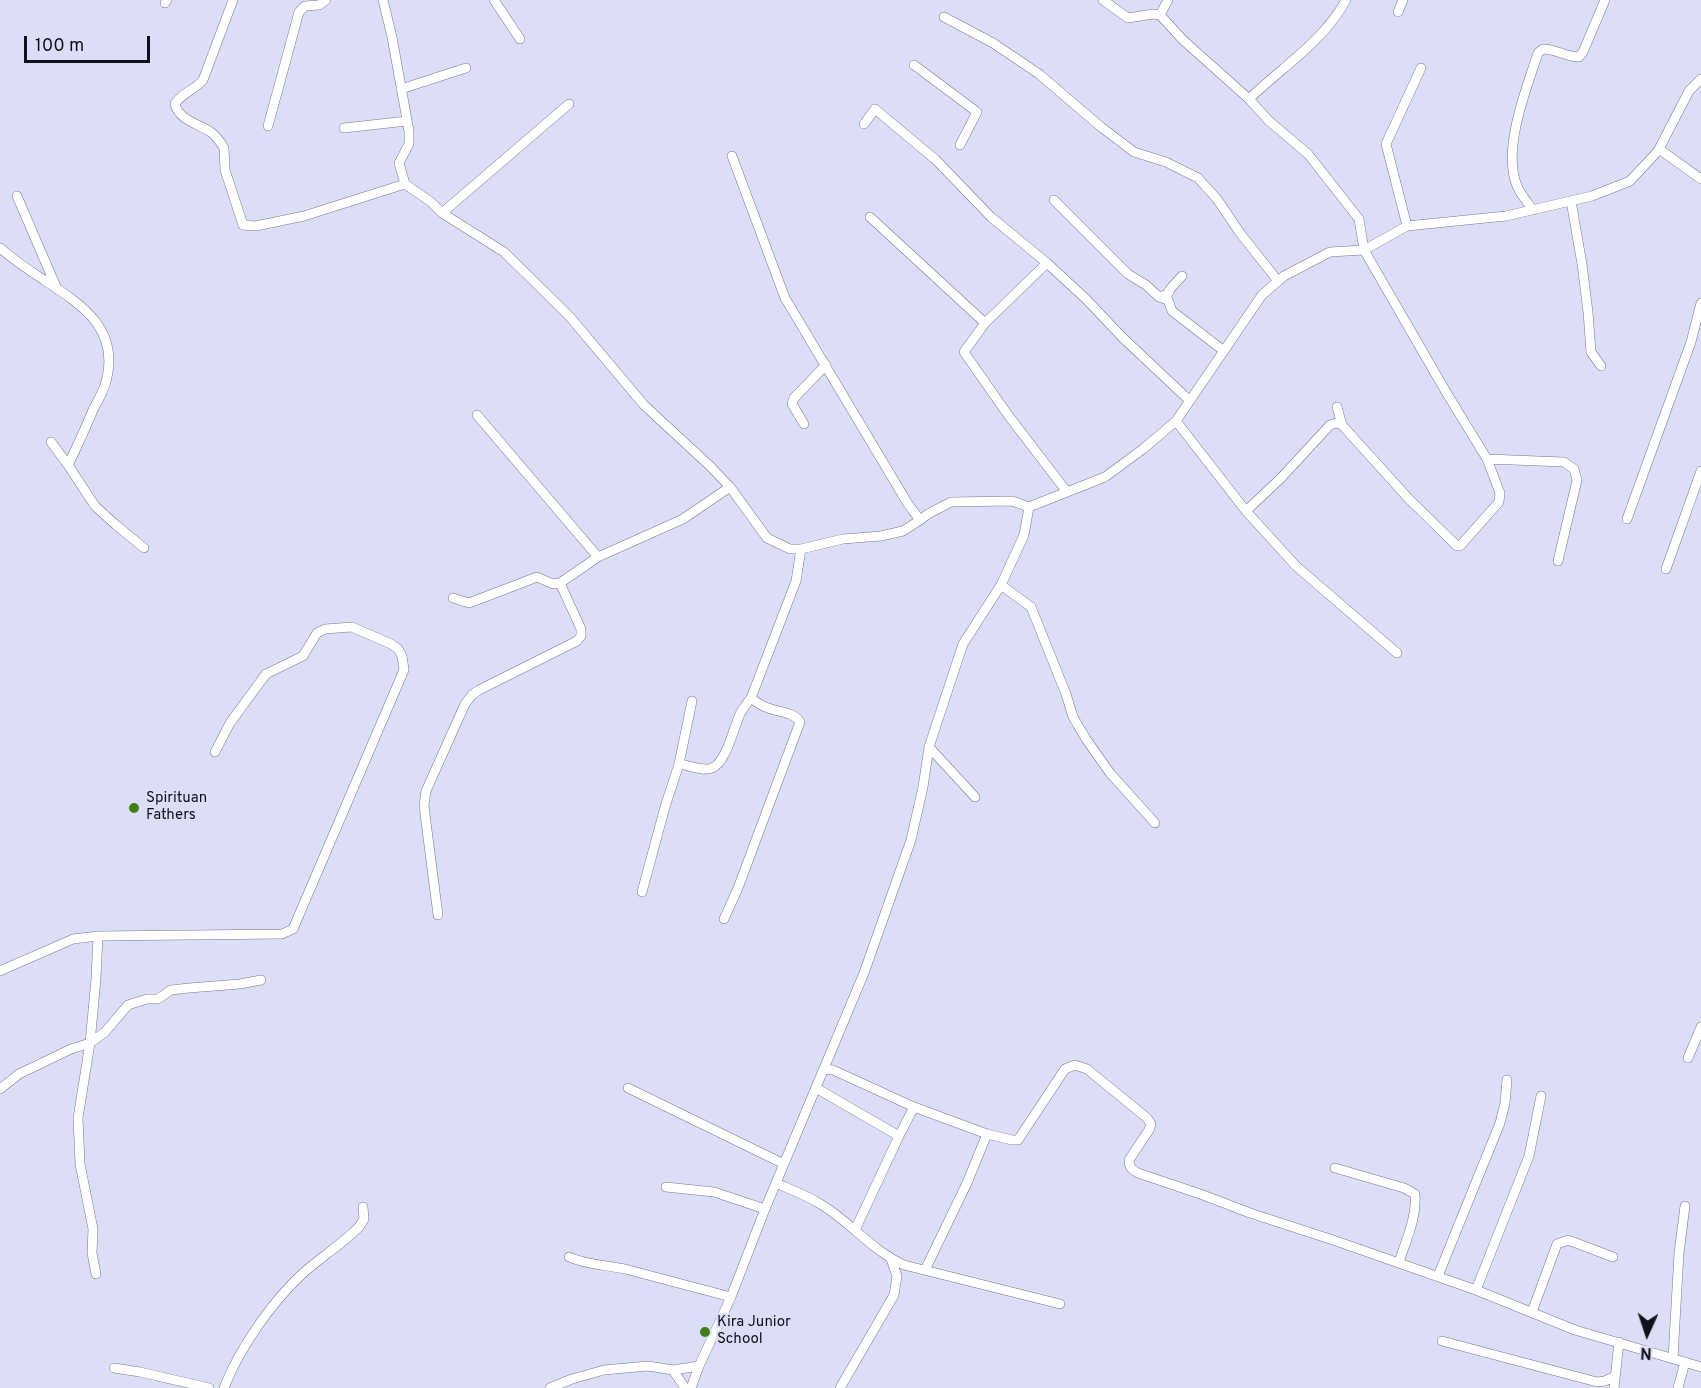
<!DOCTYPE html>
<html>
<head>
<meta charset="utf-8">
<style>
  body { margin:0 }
  #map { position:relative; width:1701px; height:1388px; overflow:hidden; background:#dcddf7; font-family:Overpass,sans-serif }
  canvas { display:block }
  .north { position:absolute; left:1617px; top:1304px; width:60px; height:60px; -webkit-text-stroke:4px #dcddf7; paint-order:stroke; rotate:183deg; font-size:16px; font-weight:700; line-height:24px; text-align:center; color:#111119 }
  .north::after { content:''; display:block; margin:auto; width:21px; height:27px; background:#111119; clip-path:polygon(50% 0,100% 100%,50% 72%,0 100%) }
  .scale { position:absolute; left:24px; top:36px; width:126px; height:27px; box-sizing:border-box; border:3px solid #111119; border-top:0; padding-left:8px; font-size:18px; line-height:21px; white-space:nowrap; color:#111119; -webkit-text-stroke:4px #dcddf7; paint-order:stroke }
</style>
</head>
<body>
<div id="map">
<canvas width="1701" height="1388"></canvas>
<div class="north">N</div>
<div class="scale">100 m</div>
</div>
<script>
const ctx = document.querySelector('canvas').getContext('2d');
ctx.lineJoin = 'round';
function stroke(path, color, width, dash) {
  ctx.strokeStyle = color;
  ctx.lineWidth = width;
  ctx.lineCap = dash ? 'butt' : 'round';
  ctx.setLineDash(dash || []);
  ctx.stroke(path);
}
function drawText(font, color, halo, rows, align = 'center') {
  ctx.font = font + ' Overpass,sans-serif';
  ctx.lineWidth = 4.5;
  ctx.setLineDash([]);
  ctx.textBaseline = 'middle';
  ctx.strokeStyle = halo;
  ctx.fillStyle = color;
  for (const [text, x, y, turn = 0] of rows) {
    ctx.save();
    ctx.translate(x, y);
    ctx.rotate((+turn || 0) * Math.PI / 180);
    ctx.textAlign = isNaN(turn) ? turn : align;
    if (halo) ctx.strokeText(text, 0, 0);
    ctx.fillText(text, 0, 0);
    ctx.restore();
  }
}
const street = new Path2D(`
  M233 0 203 80C195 90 181 93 175 104 179 121 200 124 212 133 217 137 221 143 224 148L225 170 243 225 256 226 304 216 405 184
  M383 0 392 37 409 131V144L399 163 405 184 431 202 442 213 504 252 570 317 644 405 711 467 730 487 767 538 790 549H801L843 539 881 536 903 531 920 520
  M494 0 520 39
  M1103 0 1128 18 1153 14 1160 15 1183 40 1249 99 1269 121 1308 154 1359 219 1364 250 1446 392 1487 459 1500 493 1499 502 1460 546H1457L1408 498 1342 425 1336 423 1330 425 1281 478 1246 511
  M165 3 167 0
  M1398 12 1403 0
  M1160 15 1168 0
  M944 17 993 43 1039 74 1101 127 1134 152 1166 162 1198 178 1217 199 1240 233 1278 281
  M914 65 977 112 960 145
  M401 89 466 68
  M1249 99C1282 67 1324 41 1346 0
  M864 124 875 109 936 160 991 217 1047 263 1086 299 1122 337 1190 401
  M268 126 299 12 305 6 319 5 326 0
  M344 128 407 121
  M1659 149 1701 179
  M732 156 785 298 908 504 920 520 928 514 951 502 1012 501 1029 507 1105 477 1143 449 1176 421 1262 295 1284 276 1330 252 1364 250 1407 226 1506 216 1592 196 1630 181 1658 151 1689 91 1701 79
  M17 196 57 289
  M1054 200 1128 274 1146 285 1159 297
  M1571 201 1582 264 1588 312 1591 352 1601 366
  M1533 210C1527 202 1521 195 1517 186 1502 149 1526 90 1538 53L1543 49C1556 49 1566 57 1579 57L1583 52 1605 0
  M442 213 569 104
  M870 217 985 323
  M1407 226 1386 144 1421 68
  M0 248C13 259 27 269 41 278 82 305 122 329 105 385 102 394 97 402 93 410 85 429 77 447 68 465
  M1047 263 985 323 964 352 1008 415 1067 492
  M1182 276 1170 289 1168 294 1159 297 1168 300 1172 311 1224 351
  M1337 407 1342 425
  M477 415 598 557
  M1176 421 1246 511 1296 566 1397 653
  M804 424 792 404 794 398 826 365
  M51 442 68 465 95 506 116 525 144 548
  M1487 459 1564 462 1574 469 1577 480 1558 561
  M1627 519 1691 342 1701 303
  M1666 569 1701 471
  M1001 585 1031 607 1066 694 1073 717 1086 739 1110 773 1155 823
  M453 598 469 603 537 577 553 584 560 583
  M929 747 975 797
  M679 764 692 701
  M642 892 665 807 679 764C689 765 703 772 712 768 726 763 734 727 740 714 743 708 747 703 751 698L796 581 801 549
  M438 915 426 822 424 805 426 791 465 704 472 695 479 690 577 641 581 636V629L560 583 598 557 683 519 730 487
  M724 919 738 888 800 722C794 712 779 712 768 708 762 706 756 702 751 698
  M0 971 73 939 98 936 282 934 293 929 404 670 402 656 398 649 391 644 352 627 325 629 317 633 303 656 266 674 230 723 215 752
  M1688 1058 1701 1027
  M824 1069 833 1070 914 1107 987 1134
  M628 1088 784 1164
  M816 1088 899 1136 855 1230
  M0 1089 19 1074 71 1049 90 1043 105 1032 128 1005 147 999H158L171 990 189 988 240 984 261 980
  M899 1136 914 1107
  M1335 1168 1404 1188 1415 1194C1417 1218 1406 1240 1399 1262
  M776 1183C792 1190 808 1196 822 1205 851 1223 873 1251 904 1265L1060 1304
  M666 1187 714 1192 765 1209
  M569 1257C587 1265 606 1265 625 1269L731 1297
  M925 1270 967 1183 987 1134 1012 1140H1018L1065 1069 1075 1065 1087 1069 1147 1118 1151 1124 1149 1130 1129 1160C1129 1167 1132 1170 1138 1173L1203 1195 1250 1213 1333 1240 1476 1290 1575 1330 1701 1367
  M96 1274 92 1253 93 1229 80 1164 78 1118 90 1043 96 979 98 936
  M1438 1276 1500 1123 1505 1103 1507 1080
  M1476 1290 1529 1156 1541 1096
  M1532 1312 1557 1244 1568 1240 1613 1257
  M1442 1341 1597 1382 1605 1381 1615 1376
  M1673 1358 1679 1253 1685 1206
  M114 1368 140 1372 209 1388
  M673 1370 685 1388
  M224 1388C239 1349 271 1303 302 1274 320 1258 342 1244 359 1227L364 1219 363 1207
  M550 1388 572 1379 604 1370 648 1366 673 1370 699 1366
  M691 1388 699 1366 731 1297 765 1209 864 973 911 840 923 787 929 747 963 644 1001 585 1024 535 1029 507
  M840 1388 894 1295 897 1276 891 1259
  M1614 1388 1619 1342
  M1678 1388 1685 1362`);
stroke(street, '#76778e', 10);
stroke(street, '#fff', 9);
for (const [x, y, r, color] of [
  [134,808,6,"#447d15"],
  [705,1332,6,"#447d15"]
]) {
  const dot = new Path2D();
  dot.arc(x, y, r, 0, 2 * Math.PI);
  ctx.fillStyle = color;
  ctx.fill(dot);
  stroke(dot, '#dcddf7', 2);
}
drawText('15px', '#111119', '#dcddf7', [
  ["Spirituan",146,799],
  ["Fathers",146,816],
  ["Kira Junior",717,1323],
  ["School",717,1340]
], 'left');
</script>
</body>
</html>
